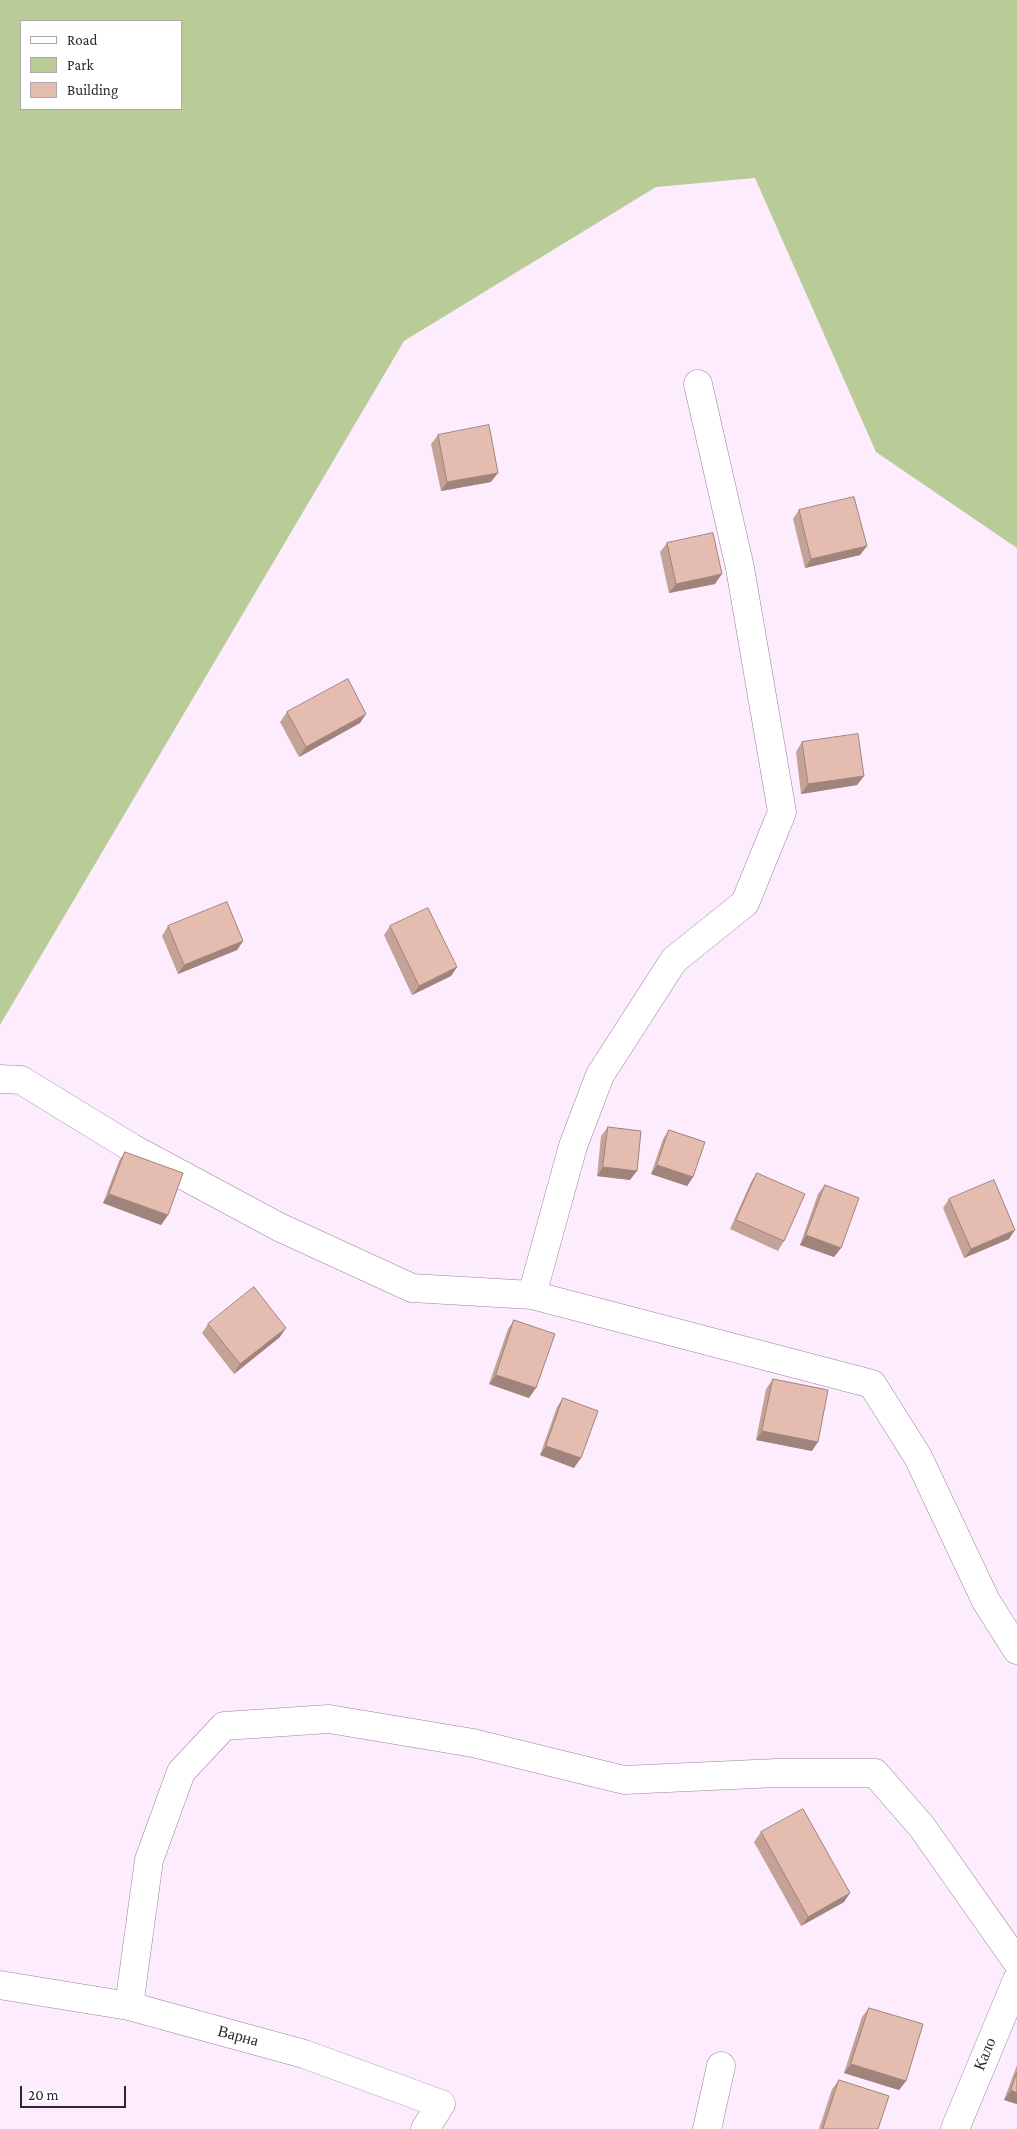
<!DOCTYPE html>
<html>
<head>
<meta charset="utf-8">
<style>
  body { margin:0 }
  #map { position:relative; width:1017px; height:2129px; overflow:hidden; background:#fcecfd; font-family:"Crimson Pro",serif }
  canvas { display:block }
  .legend { position:absolute; left:20px; top:20px; width:162px; height:90px; box-sizing:border-box; background:#fff; border:1px solid #aca8ac; margin:0; padding:6px 9px; list-style:none; font-size:15px; color:#2f2530 }
  .legend li { display:flex; align-items:center; gap:10px; height:25px }
  .legend b { width:25px; border:1px solid #aca8ac }
  .scale { position:absolute; left:20px; top:2086px; width:106px; height:22px; box-sizing:border-box; border:2px solid #2f2530; border-top:0; padding-left:6px; font-size:15px; line-height:18px; white-space:nowrap; color:#2f2530; -webkit-text-stroke:4px #fff; paint-order:stroke }
</style>
</head>
<body>
<div id="map">
<canvas width="1017" height="2129"></canvas>
<ul class="legend">
<li><b style="height:6px;background:#fff"></b>Road</li>
<li><b style="height:14px;background:#b9cb97"></b>Park</li>
<li><b style="height:14px;background:#e4bcb0"></b>Building</li>
</ul>
<div class="scale">20 m</div>
</div>
<script>
const ctx = document.querySelector('canvas').getContext('2d');
ctx.lineJoin = 'round';
function fillPath(path, color) {
  ctx.fillStyle = color;
  ctx.fill(path, 'evenodd');
}
function stroke(path, color, width, dash) {
  ctx.strokeStyle = color;
  ctx.lineWidth = width;
  ctx.lineCap = dash ? 'butt' : 'round';
  ctx.setLineDash(dash || []);
  ctx.stroke(path);
}
function drawText(font, color, halo, rows, align = 'center') {
  ctx.font = font + ' "Crimson Pro",serif';
  ctx.lineWidth = 4;
  ctx.setLineDash([]);
  ctx.textBaseline = 'middle';
  ctx.strokeStyle = halo;
  ctx.fillStyle = color;
  for (const [text, x, y, turn = 0] of rows) {
    ctx.save();
    ctx.translate(x, y);
    ctx.rotate((+turn || 0) * Math.PI / 180);
    ctx.textAlign = isNaN(turn) ? turn : align;
    if (halo) ctx.strokeText(text, 0, 0);
    ctx.fillText(text, 0, 0);
    ctx.restore();
  }
}
fillPath(new Path2D(`
  M0 0H1017V548L876 452 755 178 656 187 404 341 0 1025ZM21 21H181V109H21Z`), '#b9cb97');
const minor = new Path2D(`
  M0 1079 21 1080 132 1148 279 1227 412 1288 532 1295 872 1384 918 1457 986 1601 1017 1650
  M532 1295 573 1146 600 1075 674 960 745 903 782 812 740 568 698 384
  M0 1985 129 2006 304 2054 441 2104 425 2129
  M129 2006 149 1860 181 1772 224 1726 329 1719 473 1743 624 1780 777 1773H875L922 1827 1017 1962
  M707 2129 721 2066
  M955 2129 1017 1980`);
stroke(minor, '#9b829d', 29);
stroke(minor, '#fff', 28);
fillPath(new Path2D(`
  M438 435 491 482 441 491 431 444Z
  M799 510 867 546 860 555 805 568 793 519Z
  M667 543 715 584 669 593 660 552Z
  M287 712 360 723 299 757 280 722Z
  M802 742 864 776 857 785 801 794 796 752Z
  M168 926 243 941 237 950 178 974 162 936Z
  M390 926 457 967 451 976 412 995 384 935Z
  M608 1127 630 1180 597 1176 601 1136Z
  M669 1130 693 1177 687 1186 651 1174 663 1139Z
  M125 1152 168 1215 161 1225 103 1203 119 1161Z
  M757 1173 784 1241 778 1251 730 1229 751 1182Z
  M825 1185 841 1248 834 1257 800 1245 818 1194Z
  M949 1199 1009 1239 964 1258 943 1208Z
  M514 1320 529 1398 489 1384 508 1329Z
  M208 1324 280 1337 234 1374 202 1333Z
  M773 1379 812 1451 756 1440 766 1389Z
  M563 1398 574 1468 540 1455 557 1407Z
  M761 1832 844 1902 801 1926 754 1842Z
  M869 2008 906 2081 899 2090 844 2073 862 2017Z
  M1017 2065V2104L1004 2100Z
  M839 2080 878 2129H819L832 2089Z`), '#c4a297');
fillPath(new Path2D(`
  M498 473 491 482 441 491 447 482Z
  M867 546 860 555 805 568 811 559Z
  M722 574 715 584 669 593 676 584Z
  M366 714 360 723 299 757 306 747Z
  M864 776 857 785 801 794 808 784Z
  M243 941 237 950 178 974 184 965Z
  M457 967 451 976 412 995 419 986Z
  M657 1165 693 1177 687 1186 651 1174Z
  M603 1167 637 1171 630 1180 597 1176Z
  M109 1194 168 1215 161 1225 103 1203Z
  M1015 1230 1009 1239 964 1258 971 1249Z
  M806 1235 841 1248 834 1257 800 1245Z
  M286 1328 280 1337 234 1374 240 1364Z
  M496 1375 536 1388 529 1398 489 1384Z
  M762 1431 818 1442 812 1451 756 1440Z
  M546 1446 581 1458 574 1468 540 1455Z
  M850 1893 844 1902 801 1926 808 1917Z
  M851 2064 906 2081 899 2090 844 2073Z
  M1011 2090 1017 2093V2104L1004 2100Z`), '#a0847b');
const building = new Path2D(`
  M489 425 498 473 447 482 438 435Z
  M854 497 867 546 811 559 799 510Z
  M713 533 722 574 676 584 667 543Z
  M348 679 366 714 306 747 287 712Z
  M858 734 864 776 808 784 802 742Z
  M227 902 243 941 184 965 168 926Z
  M428 908 457 967 419 986 390 926Z
  M608 1127 641 1131 637 1171 603 1167Z
  M669 1130 705 1142 693 1177 657 1165Z
  M125 1152 183 1173 168 1215 109 1194Z
  M757 1173 805 1194 784 1241 736 1220Z
  M994 1180 1015 1230 971 1249 949 1199Z
  M825 1185 859 1198 841 1248 806 1235Z
  M254 1287 286 1328 240 1364 208 1324Z
  M514 1320 555 1334 536 1388 496 1375Z
  M773 1379 828 1390 818 1442 762 1431Z
  M563 1398 598 1411 581 1458 546 1446Z
  M803 1809 850 1893 808 1917 761 1832Z
  M869 2008 923 2024 906 2081 851 2064Z
  M1017 2073V2093L1011 2090Z
  M839 2080 889 2096 878 2129H823Z`);
fillPath(building, '#e4bcb0');
stroke(building, '#a0847b', 1);
drawText('16px', '#2f2530', '#fff', [
  ["Варна",238,2036,15],
  ["Кало",985,2054,-68]
]);
</script>
</body>
</html>
